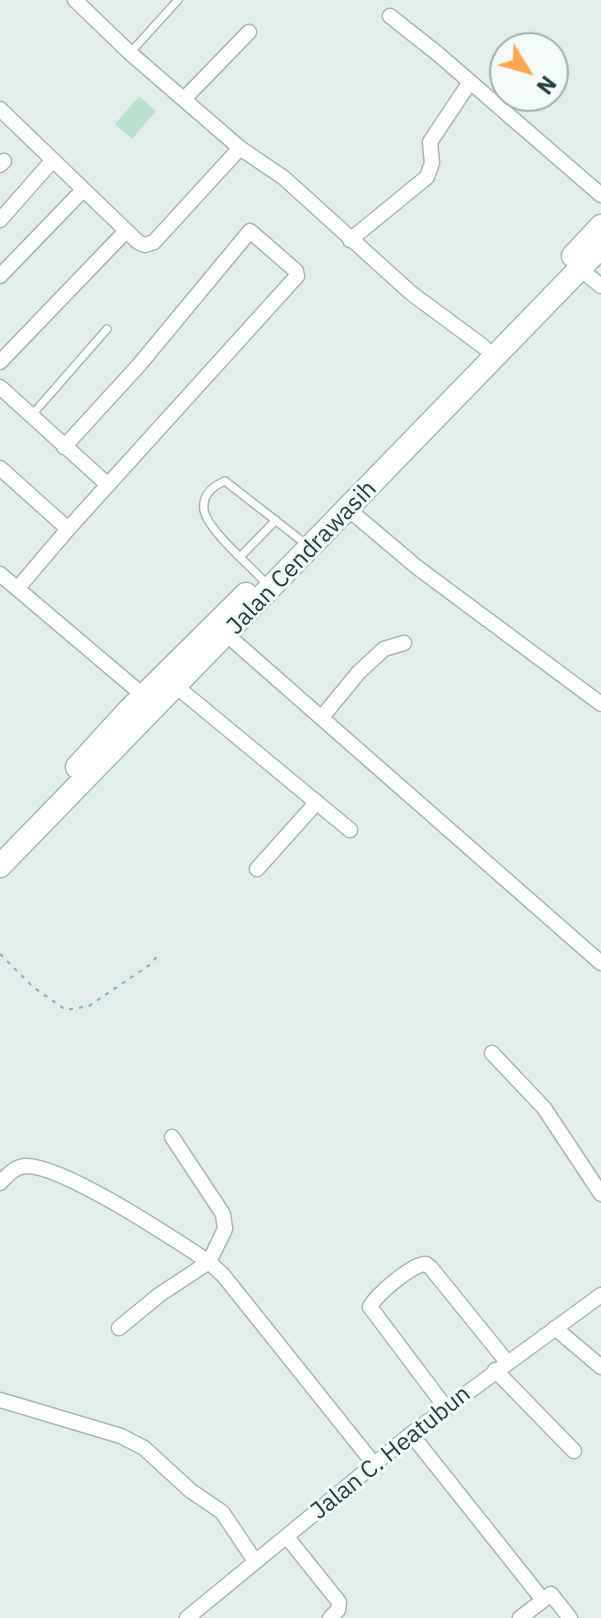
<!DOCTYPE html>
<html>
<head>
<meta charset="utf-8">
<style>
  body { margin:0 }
  #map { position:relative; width:601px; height:1618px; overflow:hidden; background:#e3eeec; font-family:"IBM Plex Sans",sans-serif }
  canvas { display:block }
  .north { position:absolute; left:489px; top:32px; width:80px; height:80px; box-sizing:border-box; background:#f4faf8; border:2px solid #9fb0af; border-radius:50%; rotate:127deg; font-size:22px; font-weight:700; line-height:32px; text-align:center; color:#204141 }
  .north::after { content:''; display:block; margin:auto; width:28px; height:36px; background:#ffa750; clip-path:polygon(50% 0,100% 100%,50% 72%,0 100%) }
</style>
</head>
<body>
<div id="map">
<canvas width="601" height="1618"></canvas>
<div class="north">N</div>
</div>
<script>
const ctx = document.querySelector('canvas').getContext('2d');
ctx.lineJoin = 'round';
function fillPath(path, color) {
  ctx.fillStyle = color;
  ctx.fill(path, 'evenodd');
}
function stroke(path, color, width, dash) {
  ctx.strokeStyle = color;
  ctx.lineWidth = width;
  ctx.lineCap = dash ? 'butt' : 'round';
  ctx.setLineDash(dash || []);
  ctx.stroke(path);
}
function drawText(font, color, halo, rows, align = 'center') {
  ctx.font = font + ' "IBM Plex Sans",sans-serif';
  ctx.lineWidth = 6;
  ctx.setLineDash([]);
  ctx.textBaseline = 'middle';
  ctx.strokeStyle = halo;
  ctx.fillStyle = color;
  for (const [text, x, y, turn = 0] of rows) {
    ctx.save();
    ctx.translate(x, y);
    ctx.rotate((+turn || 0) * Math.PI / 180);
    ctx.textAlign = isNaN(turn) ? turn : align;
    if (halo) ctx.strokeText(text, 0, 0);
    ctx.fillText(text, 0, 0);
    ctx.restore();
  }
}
fillPath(new Path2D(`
  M139 96 156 111 132 139 115 124Z`), '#bae1ce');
const service = new Path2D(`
  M130 53 178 0
  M31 416 107 329
  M241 556 276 520
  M262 579C249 565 207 529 204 510 202 495 213 486 225 481L307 545`);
const minor = new Path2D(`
  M75 0 130 53 240 148 284 178 411 293 484 347
  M390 16 438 54 601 195
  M184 99 249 32
  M0 109 138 242 145 245 154 242 240 148
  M0 165 4 161
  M0 220 52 161
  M350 240 427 177 432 163 430 142 470 82
  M580 269 601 286
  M0 276 83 190
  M0 362 126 231
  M0 387 108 485
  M0 468 68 529
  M348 509 418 568 601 704
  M0 574 144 696
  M18 588 68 529 297 276 296 271 250 231 139 365 64 447
  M227 635 601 963
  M177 687 350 830
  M322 717 359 672 384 649 404 643
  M257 869 317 802
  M492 1053 544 1108 601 1194
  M0 1183C7 1176 14 1167 25 1166 62 1164 175 1240 209 1262L223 1275 374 1464
  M119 1328 159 1295 209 1262 225 1229 223 1214 172 1137
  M555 1328 601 1367
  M495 1370 574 1451
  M0 1400 121 1436 144 1448 191 1491 222 1512 255 1561
  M446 1408 370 1307C376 1295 413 1263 426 1264L431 1268 507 1362
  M411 1434 543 1600
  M287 1537 339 1602 338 1610 330 1618
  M187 1618 411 1434 601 1295
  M520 1618 551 1594 570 1618`);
const secondary = new Path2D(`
  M573 256 601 226
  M77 767 128 711 246 594
  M0 866 601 247`);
stroke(service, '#a5b7b5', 10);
stroke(minor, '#a5b7b5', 17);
stroke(secondary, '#a0bbb9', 25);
stroke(new Path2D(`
  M0 954 33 987 66 1010 89 1006 151 964 159 954`), '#80b5b1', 2, [4, 6]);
stroke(service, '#fff', 7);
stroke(minor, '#fff', 14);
stroke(secondary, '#fff', 22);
drawText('24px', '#204141', '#f4faf8', [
  ["Jalan Cendrawasih",302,558,-46],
  ["Jalan C. Heatubun",391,1453,-39]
]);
</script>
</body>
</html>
